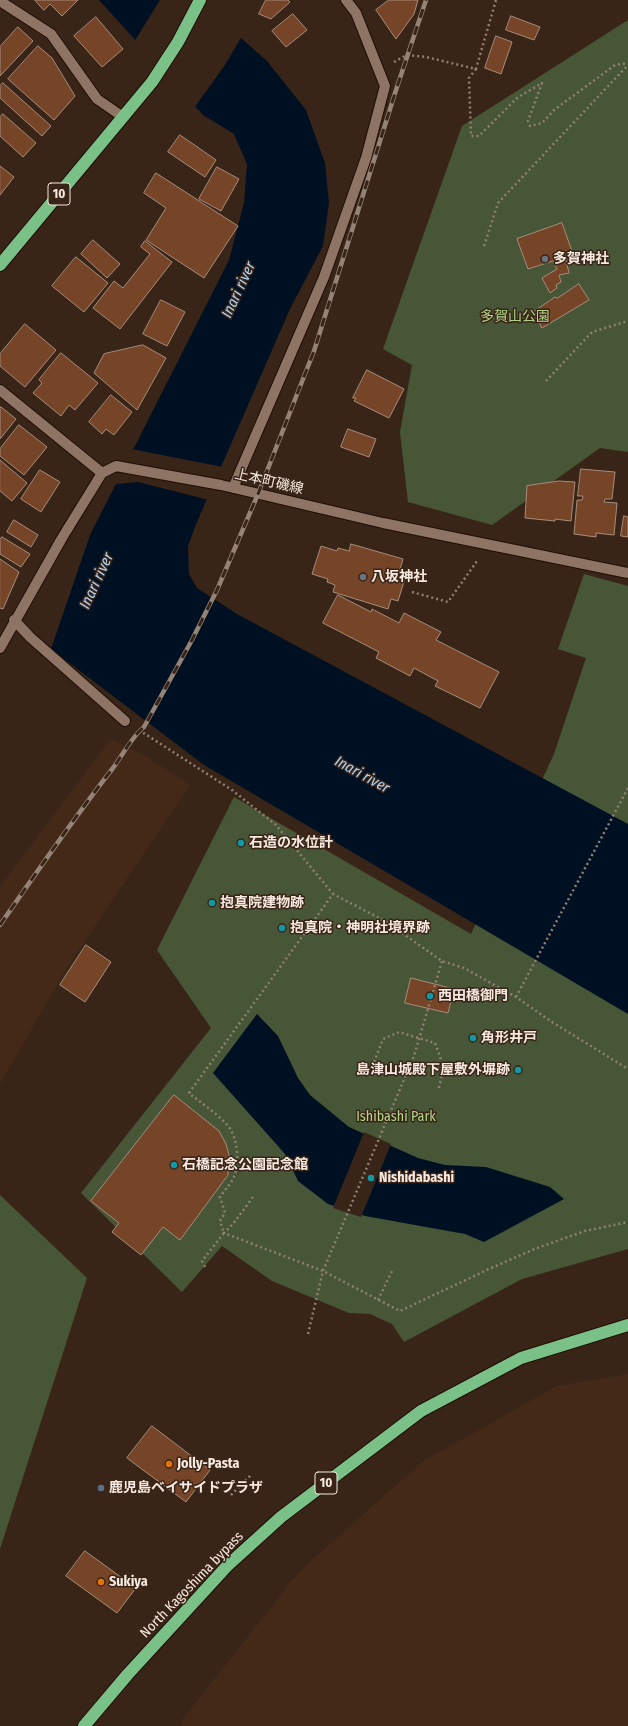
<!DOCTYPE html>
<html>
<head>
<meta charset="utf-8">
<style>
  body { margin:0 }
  canvas { display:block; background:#392517 }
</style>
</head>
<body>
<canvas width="628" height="1726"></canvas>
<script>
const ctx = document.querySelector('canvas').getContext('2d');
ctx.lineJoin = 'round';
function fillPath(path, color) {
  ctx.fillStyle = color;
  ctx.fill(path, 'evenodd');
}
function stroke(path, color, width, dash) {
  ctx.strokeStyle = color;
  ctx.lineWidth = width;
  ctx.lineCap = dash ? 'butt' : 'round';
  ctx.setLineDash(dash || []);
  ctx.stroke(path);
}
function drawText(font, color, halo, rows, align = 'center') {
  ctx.font = font + ' "Fira Sans Condensed","Noto Sans JP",sans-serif';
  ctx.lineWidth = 3;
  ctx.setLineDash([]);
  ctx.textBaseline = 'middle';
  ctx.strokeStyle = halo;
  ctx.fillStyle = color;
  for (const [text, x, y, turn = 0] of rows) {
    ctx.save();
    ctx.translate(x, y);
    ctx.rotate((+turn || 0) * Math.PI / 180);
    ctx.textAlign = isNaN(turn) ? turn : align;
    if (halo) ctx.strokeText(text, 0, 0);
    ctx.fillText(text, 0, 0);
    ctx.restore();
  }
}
fillPath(new Path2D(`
  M111 739 143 755 190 785 66 969 0 1084V887Z
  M628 1374V1726H182V1720L299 1572 422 1462 557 1386Z`), '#442918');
fillPath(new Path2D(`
  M628 20V452L600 448 492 525 408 502 400 432 412 365 383 349 462 126Z
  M584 574 628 586V1249L522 1279 404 1342 392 1324 370 1314 349 1313 272 1281 222 1246 182 1292 81 1193 211 1028 157 950 234 797 471 934 554 754 586 658 558 649Z
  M0 1195 87 1278 0 1549Z`), '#475637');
fillPath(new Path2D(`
  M99 0H198L267 61 306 110 325 163 329 203 323 246 290 309 197 522 188 546 189 574 197 588 237 614 628 824V1014L204 765 51 649 90 535 229 260 244 203 247 164 234 134 203 115Z
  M257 1014 278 1036 298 1078 310 1095 349 1127 418 1158 445 1165 486 1167 550 1187 564 1199 484 1242 465 1234 365 1216 328 1204 298 1181 285 1154 213 1073Z`), '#001023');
fillPath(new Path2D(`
  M160 0H201L242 36 225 65 194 108 134 42Z
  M131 449 223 467 209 500 138 482 117 484 110 489Z
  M364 1132 391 1144 361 1217 333 1208Z`), '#392517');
const building = new Path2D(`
  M35 0H78L62 16 50 4 44 10Z
  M266 0H288L290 2 271 19 259 14Z
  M389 0H418L414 14 396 39 376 10Z
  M293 14 307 30 286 47 272 31Z
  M511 16 540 27 534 40 506 30Z
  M96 17 123 49 102 67 74 36Z
  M18 27 33 41 0 76V47Z
  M496 36 512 42 501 74 485 68Z
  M38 46 52 58 75 96 54 120 8 79Z
  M3 83 51 126 42 136 0 98V86Z
  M3 114 36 143 23 157 0 136V117Z
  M180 135 216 160 205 177 168 152Z
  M0 166 14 177 0 195Z
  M217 167 239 179 221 211 199 199Z
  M156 173 238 226 204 278 146 240 166 208 144 193Z
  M562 223 573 254 565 256 569 273 559 275 561 282 556 285 557 288 550 293 542 278 557 269 553 261 528 269 517 239Z
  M93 240 120 264 107 278 81 254Z
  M145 241 172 262 120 329 93 308 114 281 123 288 150 254 141 247Z
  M76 257 108 283 84 312 52 286Z
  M579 284 589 300 542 328 533 312 555 297 557 298Z
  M161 300 185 312 167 346 143 334Z
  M25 324 56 350 25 387 0 366V354Z
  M143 345 166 358 137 410 94 373 104 354Z
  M61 353 98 383 75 410 69 405 61 416 33 393 42 383 39 380Z
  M367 370 404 389 389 418 354 401 356 398H353Z
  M111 395 132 412 114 435 106 429 102 434 89 422Z
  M1 407 16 419 0 439V409Z
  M19 425 47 447 24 475 0 456V449Z
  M348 429 376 439 369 457 341 447Z
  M0 460 27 483 12 501 0 491Z
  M581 469 615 472 612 499H605L604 502 617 503 614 535 596 533V537L574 534 577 500H582L583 496H578Z
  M40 470 60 482 41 512 21 499Z
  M559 481 575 482 571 521 555 519V521L525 518 527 486Z
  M624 516 628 517V537L621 536Z
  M14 520 38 535 31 547 7 532Z
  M2 537 30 554 21 567 0 554V540Z
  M351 544 403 559 399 573 406 575 398 601 391 599 388 609 333 592 335 585 327 582 328 579 312 574 321 546 337 551 338 548 349 551Z
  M0 559 19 572 3 609 0 608Z
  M338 595 371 612 372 609 399 623 404 613 441 632 436 640 499 672 480 708 435 686 438 681 414 668 410 676 376 658 379 652 323 623Z
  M86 945 111 962 85 1002 60 985Z
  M411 978 454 989 448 1013 405 1003Z
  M174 1095 219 1131 226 1144 229 1155 228 1175 180 1240 163 1227 141 1255 112 1232 119 1223 91 1201Z
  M152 1426 210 1470 186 1502 127 1458Z
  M85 1551 136 1588 117 1613 66 1576Z`);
fillPath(building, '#764427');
stroke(building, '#a68c7d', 1);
const minor = new Path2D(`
  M0 1 51 34 97 99 123 117
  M0 390 102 473
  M233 488 324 277 366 158 385 86 356 13 346 0
  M14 620 30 637 125 721
  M0 648 62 538 102 473 116 466 221 485 383 523 628 573`);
const highway = new Path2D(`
  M0 265 152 82 178 42 200 0
  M84 1726 128 1674 228 1565 281 1517 421 1411 521 1358 628 1325`);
stroke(minor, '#200d03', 12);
stroke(highway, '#200d03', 14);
stroke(new Path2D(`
  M394 62 407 55 426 57 476 69 496 0
  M476 69 469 78 471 136H479L517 98 542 83 528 121 530 126 542 123 554 110 615 65 628 63
  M484 246 498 203 628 65
  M546 381 592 332 628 321
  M412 592 448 602 477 561
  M139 730 232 790 276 825 333 894
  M516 997 628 788
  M374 1062 383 1039 399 1032 435 1043 444 1068 438 1091
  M253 1197 233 1224 224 1233 323 1271 400 1311 489 1269 537 1248 585 1231 628 1222
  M205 1267 202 1261 224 1233 220 1221 225 1213 220 1197C224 1191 229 1186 233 1179 240 1165 238 1137 228 1126 217 1113 202 1104 189 1093L333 894 385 921 442 961 464 968 516 997 552 1022 628 1069
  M378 1300 393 1269
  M308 1334 323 1271 414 1056 442 961
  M231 1495 252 1474`), '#907f73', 2.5, [2, 3]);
stroke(minor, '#8d7465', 10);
stroke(highway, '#7ac187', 12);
const rail = new Path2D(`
  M0 925C37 872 73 819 113 768 121 757 134 734 144 727L192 640 217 590 258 494 314 351 396 90 426 0`);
stroke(rail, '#948377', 4.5);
stroke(rail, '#392517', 3, [9]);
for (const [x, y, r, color] of [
  [545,259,4,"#6b7280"],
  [363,577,4,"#6b7280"],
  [241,843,4,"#0f9aa8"],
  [212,903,4,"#0f9aa8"],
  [282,928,4,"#0f9aa8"],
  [430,996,4,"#0f9aa8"],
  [473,1038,4,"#0f9aa8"],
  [518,1070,4,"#0f9aa8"],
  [174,1165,4,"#0f9aa8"],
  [371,1178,4,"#0f9aa8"],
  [169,1464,4,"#e8710a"],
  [101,1488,4,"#5c6f8a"],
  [101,1582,4,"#e8710a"]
]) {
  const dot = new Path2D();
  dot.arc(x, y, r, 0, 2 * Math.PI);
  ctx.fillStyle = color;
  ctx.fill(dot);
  stroke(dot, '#392517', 1.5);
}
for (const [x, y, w] of [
  [59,194,22],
  [326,1483,22]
]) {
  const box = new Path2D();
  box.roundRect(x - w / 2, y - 11, w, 22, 3);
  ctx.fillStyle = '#392517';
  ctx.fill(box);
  stroke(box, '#f7e9e0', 1);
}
drawText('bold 13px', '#f7e9e0', null, [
  ["10",59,194],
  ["10",326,1483]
]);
drawText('bold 14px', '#f7e9e0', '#392517', [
  ["多賀神社",553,259],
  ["八坂神社",371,577],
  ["石造の水位計",249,843],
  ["抱真院建物跡",220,903],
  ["抱真院・神明社境界跡",290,928],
  ["西田橋御門",438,996],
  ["角形井戸",481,1038],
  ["島津山城殿下屋敷外塀跡",510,1070,"right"],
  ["石橋記念公園記念館",182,1165],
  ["Nishidabashi",379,1178],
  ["Jolly-Pasta",177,1464],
  ["鹿児島ベイサイドプラザ",109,1488],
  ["Sukiya",109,1582]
], 'left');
drawText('14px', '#b1d688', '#392517', [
  ["多賀山公園",515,317],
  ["Ishibashi Park",396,1117]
]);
drawText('14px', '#f7e9e0', '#392517', [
  ["上本町磯線",269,482,13],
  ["North Kagoshima bypass",192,1585,-46]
]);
drawText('italic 15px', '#acd2f8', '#392517', [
  ["Inari river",239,290,-65],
  ["Inari river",97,581,-65],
  ["Inari river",362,775,29]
]);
</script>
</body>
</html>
